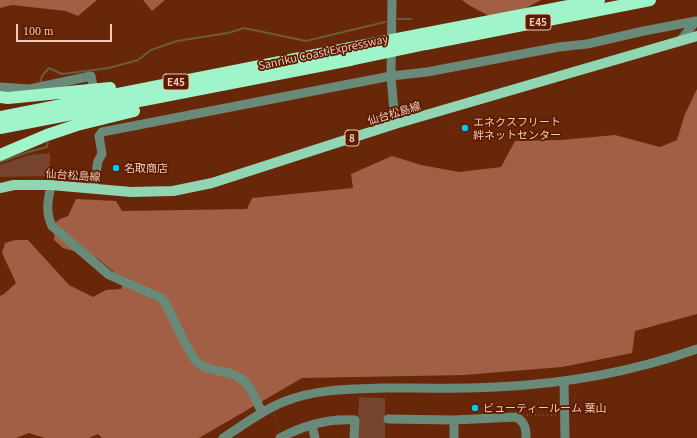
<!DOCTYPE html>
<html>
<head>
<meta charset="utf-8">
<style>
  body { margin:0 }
  #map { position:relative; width:697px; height:438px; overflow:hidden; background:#672708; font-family:Georgia,serif }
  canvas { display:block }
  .scale { position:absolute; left:16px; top:24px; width:96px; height:18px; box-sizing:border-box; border:2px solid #f2c9ba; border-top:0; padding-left:5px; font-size:12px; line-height:14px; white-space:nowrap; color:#f2c9ba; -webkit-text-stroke:3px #5b1b00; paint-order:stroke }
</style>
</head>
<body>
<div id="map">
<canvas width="697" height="438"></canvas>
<div class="scale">100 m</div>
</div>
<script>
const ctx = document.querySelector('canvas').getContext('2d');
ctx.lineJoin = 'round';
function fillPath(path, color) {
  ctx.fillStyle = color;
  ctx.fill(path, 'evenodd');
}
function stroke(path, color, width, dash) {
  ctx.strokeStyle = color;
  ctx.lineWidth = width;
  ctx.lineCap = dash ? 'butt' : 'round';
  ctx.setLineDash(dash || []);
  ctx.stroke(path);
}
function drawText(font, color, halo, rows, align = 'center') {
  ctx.font = font + ' Georgia,"Noto Sans JP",serif';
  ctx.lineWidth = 3.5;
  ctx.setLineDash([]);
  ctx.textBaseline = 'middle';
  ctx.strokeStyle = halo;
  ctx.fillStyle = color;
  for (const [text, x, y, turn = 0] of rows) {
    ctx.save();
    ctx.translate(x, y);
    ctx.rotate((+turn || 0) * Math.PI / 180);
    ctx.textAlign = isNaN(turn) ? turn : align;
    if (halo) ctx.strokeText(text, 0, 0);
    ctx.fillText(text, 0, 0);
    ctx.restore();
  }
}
fillPath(new Path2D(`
  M50 153V176L0 177V165L29 155Z
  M359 397 385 398V438H358Z`), '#76432f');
fillPath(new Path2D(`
  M0 0H97L78 16 66 11 12 5 0 8Z
  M143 0H165L152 11Z
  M462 0H541L513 15 491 17 467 4Z
  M697 89V314L635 331 632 353 562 367 464 375 302 378 199 438H102L98 434 89 438H45L29 433 16 438H0V296L4 294 16 283 2 253 5 243 15 240H28L69 285 93 297 106 290 121 289 126 278 115 273 97 258 63 248 54 240 55 223 60 219 68 216 76 199 116 201 122 211 247 209 252 198 353 188 351 174 392 156 421 165 459 172 501 167 515 141 561 140 615 135 660 147 677 140 685 114Z`), '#a16046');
stroke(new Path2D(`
  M398 19H411
  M40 84 42 76 49 68 62 74 109 68 138 60 151 50 177 41 228 33 244 28 306 41 385 22
  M0 162 28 152 47 147 48 142`), '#6c5c3c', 2);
stroke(new Path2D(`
  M574 398 576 392 582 386
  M274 415 280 428
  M527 415H556`), '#9b634a', 1, [1, 3]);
stroke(new Path2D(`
  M392 0 391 76 395 124
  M0 87 30 89 91 76 93 86
  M51 185C48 201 45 211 52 226L109 275 161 298 166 304C174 319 186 349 196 361 208 374 233 368 246 383 252 390 258 404 262 413
  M93 189 98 161 102 154 99 136 102 132 391 76 427 72 559 47 587 44 644 31 696 21 680 41
  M564 381 565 438
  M388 419 454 420 516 417C525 422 526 428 526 438
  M312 425 315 438
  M223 438C242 426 261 411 283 402 315 389 349 389 384 388 421 388 459 389 496 387 564 384 632 372 697 349
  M280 438C302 426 329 418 355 420L354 438
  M454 438V420`), '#698a79', 9);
stroke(new Path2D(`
  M0 188 14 185H51L131 192 173 191 212 183 395 124 697 36`), '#90d6b3', 10);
stroke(new Path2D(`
  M423 34 599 0
  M426 44 650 0
  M0 97 8 98 110 88
  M0 117 351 48
  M0 128 350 60
  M0 155 47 135 77 125 134 111`), '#9ff4ca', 12);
stroke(new Path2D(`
  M351 48 423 34
  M350 60 426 44`), '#9ff4ca', 12);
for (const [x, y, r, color] of [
  [465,128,4,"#01cbf9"],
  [116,168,4,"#01cbf9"],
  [475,408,4,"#01cbf9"]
]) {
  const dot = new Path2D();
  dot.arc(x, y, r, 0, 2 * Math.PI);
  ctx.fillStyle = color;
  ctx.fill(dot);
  stroke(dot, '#5b1b00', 1.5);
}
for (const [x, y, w] of [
  [538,22,26],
  [176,82,26],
  [352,138,14]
]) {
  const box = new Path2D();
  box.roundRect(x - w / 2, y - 8, w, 16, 3);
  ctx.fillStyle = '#5b1b00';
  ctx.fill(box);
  stroke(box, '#f2c9ba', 1);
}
drawText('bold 10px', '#f2c9ba', null, [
  ["E45",538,22],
  ["E45",176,82],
  ["8",352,138]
]);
drawText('11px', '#f2c9ba', '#5b1b00', [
  ["Sanriku Coast Expressway",323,52,-12],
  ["仙台松島線",394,113,-17],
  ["仙台松島線",73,175,4]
]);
drawText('11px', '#f2c9ba', '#5b1b00', [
  ["エネクスフリート",473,122],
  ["絆ネットセンター",473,135],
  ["名取商店",124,168],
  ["ビューティールーム 葉山",483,408]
], 'left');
</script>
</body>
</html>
